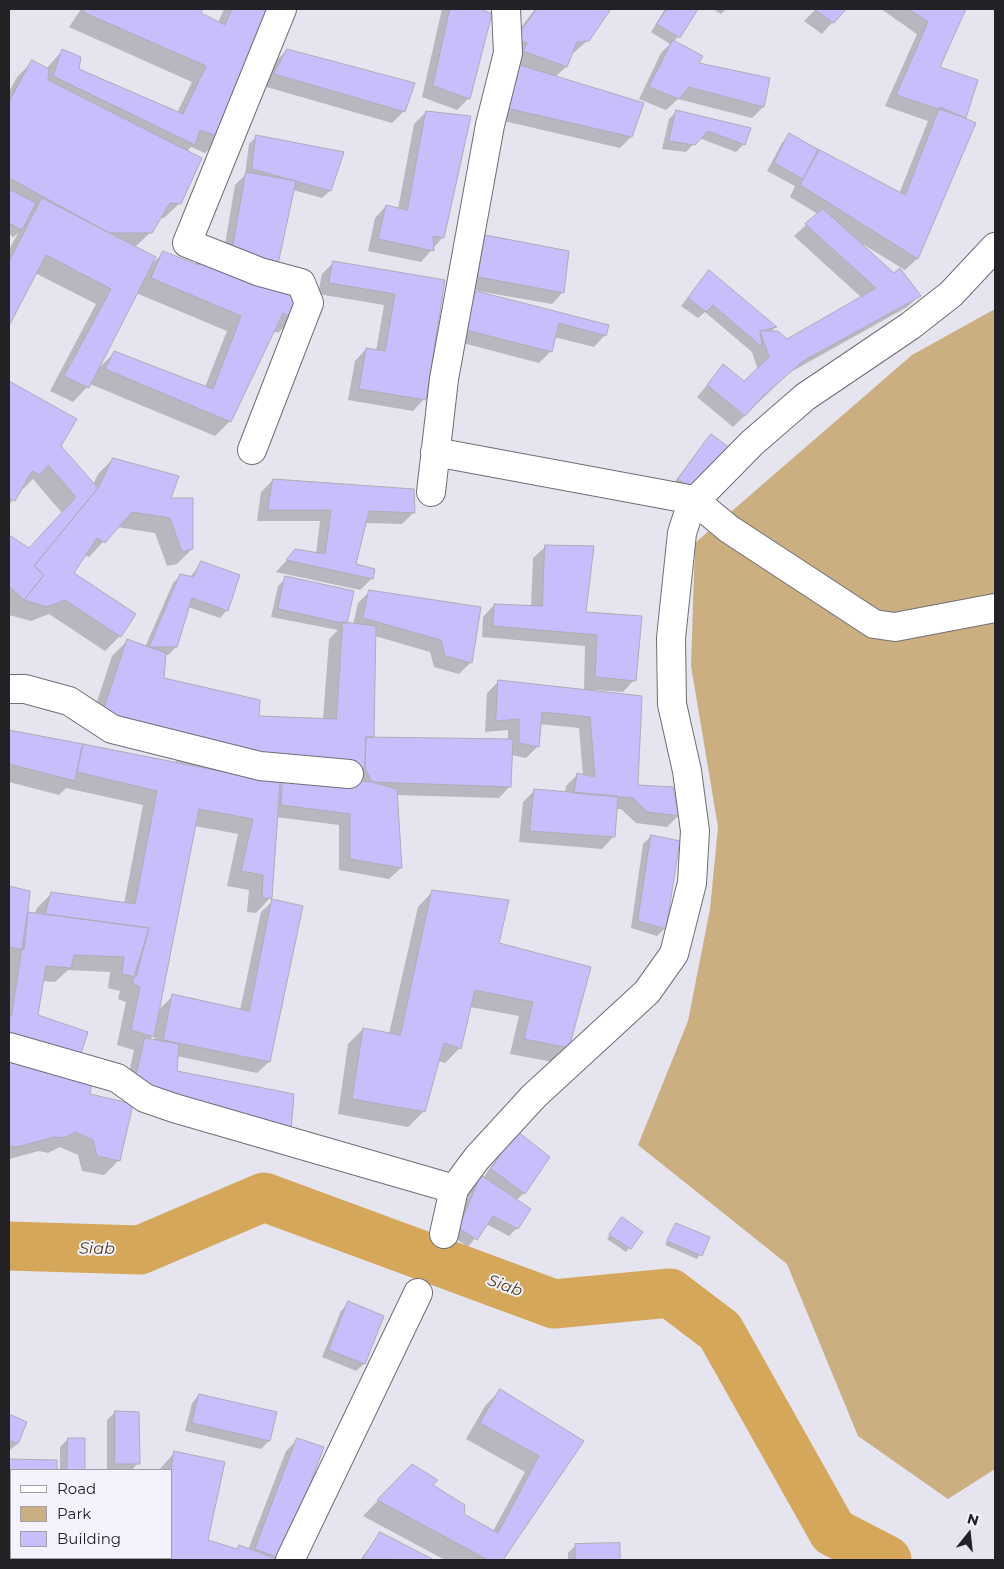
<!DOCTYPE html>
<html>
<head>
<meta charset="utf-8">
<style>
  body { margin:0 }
  #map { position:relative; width:1004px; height:1569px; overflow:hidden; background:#e6e4ef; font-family:Montserrat,sans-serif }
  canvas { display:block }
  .frame { position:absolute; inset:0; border:10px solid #222226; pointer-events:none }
  .legend { position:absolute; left:10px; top:1469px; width:162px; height:90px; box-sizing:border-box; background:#f3f2fd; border:1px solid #9f9fa7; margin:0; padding:6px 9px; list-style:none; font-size:15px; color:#222226 }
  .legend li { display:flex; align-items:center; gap:10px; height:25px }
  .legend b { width:25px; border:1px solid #9f9fa7 }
  .north { position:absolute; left:944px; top:1509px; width:50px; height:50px; -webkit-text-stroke:4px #f3f2fd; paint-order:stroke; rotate:16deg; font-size:14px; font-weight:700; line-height:20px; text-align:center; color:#222226 }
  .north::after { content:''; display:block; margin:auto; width:18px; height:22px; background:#222226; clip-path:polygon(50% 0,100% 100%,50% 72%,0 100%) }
</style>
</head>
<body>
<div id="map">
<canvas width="1004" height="1569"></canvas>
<div class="frame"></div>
<ul class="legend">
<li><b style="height:6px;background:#fff"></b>Road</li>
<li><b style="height:14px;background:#cbaf81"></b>Park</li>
<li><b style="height:14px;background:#c8befc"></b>Building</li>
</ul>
<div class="north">N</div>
</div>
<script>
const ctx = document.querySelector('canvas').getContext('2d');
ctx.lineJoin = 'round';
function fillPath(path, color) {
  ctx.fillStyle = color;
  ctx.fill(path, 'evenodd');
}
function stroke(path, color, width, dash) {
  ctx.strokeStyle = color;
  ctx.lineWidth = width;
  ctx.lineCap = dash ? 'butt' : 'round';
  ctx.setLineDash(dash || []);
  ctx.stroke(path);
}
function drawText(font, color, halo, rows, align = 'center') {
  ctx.font = font + ' Montserrat,sans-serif';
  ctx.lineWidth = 4;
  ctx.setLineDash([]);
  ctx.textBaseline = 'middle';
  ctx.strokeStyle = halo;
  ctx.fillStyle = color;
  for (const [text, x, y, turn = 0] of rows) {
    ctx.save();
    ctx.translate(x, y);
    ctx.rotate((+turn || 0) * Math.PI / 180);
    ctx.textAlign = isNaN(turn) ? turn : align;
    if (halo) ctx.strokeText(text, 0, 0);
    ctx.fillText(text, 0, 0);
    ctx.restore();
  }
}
fillPath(new Path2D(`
  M995 309V1469L948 1499 858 1436 787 1264 638 1145 688 1021 710 909 718 827 691 666 695 543 912 355Z`), '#cbaf81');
fillPath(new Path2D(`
  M81 9H201L200 14 218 23 224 9H272L221 138 205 153 191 147 186 152 180 203 164 218H159L151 232 135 247 152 264 163 253 194 265 204 254 222 262 235 185 245 175 249 144 257 136 330 191 322 198 293 190 277 263 293 318 278 333 273 331 230 421 215 436 90 384 73 402 50 391 96 304 35 273 9 323V250L18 233 13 237 9 234V92L17 77 32 62 46 69 62 51 78 70 177 113 192 82 69 27ZM136 293 227 331 205 387 114 353 98 369Z
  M442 9H479L490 14 469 98 457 110 422 97Z
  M535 9H610L588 40 570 56 566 67 555 77 631 137 620 148 491 118 501 54Z
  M665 9H696L674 42 697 64 769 79 763 107 752 118 678 99 666 110 639 99 661 53 670 44 651 32Z
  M713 9H726L721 14Z
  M816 9H844L822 34 804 21Z
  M881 9H964L938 68 976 80 964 119 974 123 917 259 905 270 856 240 919 296 907 307 789 373 733 427 697 397 723 366 744 383 758 370 752 352 705 312 698 318 681 306 709 271 776 327 770 332 787 341 862 298 794 236 818 214 790 197 795 186 767 171 782 143 790 135 899 194 928 121 885 106 917 34Z
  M287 50 404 111 392 123 263 86 275 62Z
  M426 112 443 237 421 262 368 251 375 218 386 206 398 209 414 124Z
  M676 112 744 144 736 152 699 138 686 152 662 149 669 119Z
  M485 237 563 292 552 304 478 291V293L605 335 594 347 554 337 551 351 539 363 455 341 465 304 478 290 467 289 474 248Z
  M334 262 444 281 424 399 413 411 348 400 355 361 366 349 376 351 384 305 318 294 322 274Z
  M9 383 75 419 59 446 93 485 98 474 113 459 169 499 192 549 177 564 167 566 155 533 117 527 89 557 85 555 73 574 120 636 105 651 49 614 31 621 9 615V536L29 549 62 513 33 479 23 489 21 488 9 505Z
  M712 436 695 491 671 487 704 443Z
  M273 480 414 512 402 524 365 523 354 565 372 578 360 590 276 572 295 551 316 554 320 521H257L261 492Z
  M545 547 585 613 634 680 623 692 594 690V692L637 786 678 816 667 827 636 823 621 809H616L613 837 602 849 519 842 523 802 534 791 565 793 566 786 578 774 583 775 579 728 539 724 538 746 526 758 511 755 510 786 499 798 396 795 401 868 389 879 339 870V825L276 817 271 897 256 913 247 912 249 890 227 886 238 834 195 826 158 1010 173 996 240 1010 261 912 273 901 301 907 269 1062 257 1073 177 1056 176 1072 278 1142 123 1100 134 1050 117 1045 126 1002 118 999 120 991 108 988 110 972 68 970 55 982 42 981 37 1016 80 1053 63 1069 89 1095 119 1160 104 1175 82 1171 78 1155 60 1147 48 1153 39 1151 9 1159V888L29 892 27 913 35 914 37 908 52 893 124 904 143 805 66 788 59 795 9 782V732L181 765 182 763 176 762 180 752 88 729 112 656 127 641 145 647 173 583 181 575 190 577 202 562 227 610 220 618 188 607 176 647 168 655H165L163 679 258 717 323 720 329 639 338 630 271 617 278 586 286 578 346 624 353 625 358 603 369 592 479 608 471 662 459 674 434 667 430 652 375 636 373 736 371 738 508 740V730L485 732 487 693 499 681 584 691 585 646 482 637 483 617 494 605 531 606 533 558ZM262 779 276 780 273 783ZM155 1034 154 1041 149 1040Z
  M651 836 665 928 657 936 631 928 643 844Z
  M433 891 498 944 568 1047 553 1062 510 1054 519 1016 470 1007 460 1048 445 1063 438 1061 423 1112 408 1127 338 1114 348 1044 363 1029 389 1034 418 907Z
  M509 1141 524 1193 516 1201 517 1228 509 1236 486 1224 468 1247 452 1236 473 1184 481 1177 483 1178Z
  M622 1218 641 1232 626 1252 607 1239Z
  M676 1224 708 1238 697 1259 665 1245Z
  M348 1303 364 1364 356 1371 322 1357 341 1311Z
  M500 1390 582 1441 501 1560H445L363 1516 412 1466 462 1515 493 1531 525 1472 466 1439 485 1406Z
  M199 1395 275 1413 269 1441 261 1449 185 1431 192 1403Z
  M115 1412 138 1463 132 1470H107V1420Z
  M9 1416 25 1423 17 1444 9 1451Z
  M68 1439H84V1470H60V1447Z
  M298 1439 279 1560H106V1558H171V1470H159L175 1452 206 1541 235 1550 239 1546 248 1550 286 1451Z
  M9 1460 56 1462V1470H11V1504L9 1503Z
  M380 1534 431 1560H360Z
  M619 1544V1560H568V1553L576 1545Z`), '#0003');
stroke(new Path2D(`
  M9 1246 140 1250 264 1197 554 1304 670 1293 720 1331 833 1532 887 1560`), '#d4a75b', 49);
const building = new Path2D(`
  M85 9H203L201 13 225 25 232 9H274L222 138 200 130 195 145 53 76 62 49 81 57 79 69 183 114 206 66 83 12Z
  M450 9H481L492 14 470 99 433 86Z
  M537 9H611L589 41 577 42 567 67 523 51 527 43 515 39Z
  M667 9H698L680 38 657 24Z
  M814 9H846L834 23Z
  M909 9H966L940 67 978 80 966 118 896 95 928 22Z
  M673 40 703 56 699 63 770 78 764 107 689 87 679 99 649 87Z
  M287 49 415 83 405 112 274 74Z
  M32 60 49 69 48 80 202 158 181 204 170 203 152 233H109L9 178V102Z
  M513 63 644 103 632 137 502 107Z
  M940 107 976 123 918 259 800 185 818 149 905 195Z
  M676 110 751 128 745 145 708 131 695 145 669 141Z
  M426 111 471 116 444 238 433 236 434 251 378 239 386 205 407 210Z
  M789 133 819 150 803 179 774 163Z
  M256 135 344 152 331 191 252 169Z
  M246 172 296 181 278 264 232 252Z
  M9 189 36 203 22 230 9 223Z
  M42 198 156 257 89 388 64 376 111 289 46 255 9 326V262Z
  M823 209 894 273 900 268 921 296 803 361 762 397 745 416 707 385 723 364 744 381 769 357 760 331H778L787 339 876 288 805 224Z
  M485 235 569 251 564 293 478 277Z
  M163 251 198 265 204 253 302 299 294 319 283 313 231 422 105 369 114 351 213 389 241 316 151 278Z
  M333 261 445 280 426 400 359 389 366 348 385 351 395 294 329 283Z
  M709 270 777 327 760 331 762 347 713 305 706 312 688 298Z
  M476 291 609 325 606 336 559 323 552 352 466 330Z
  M9 381 77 419 61 446 98 488 34 566 44 575 24 600 9 586V535L29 548 76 497 48 465 40 475 32 471 15 501 9 498Z
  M711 434 730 448 696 492 678 479Z
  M113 458 179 476 171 498H193V549L182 552 170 518 132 512 105 543 97 538 74 573 136 614 121 637 65 600 47 607 24 600 44 575 34 566 98 488Z
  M273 479 414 489 415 513 369 511 356 564 375 569 373 579 286 560 295 549 325 554 331 510H268Z
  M545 545 594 546 586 612 642 616 636 681 595 677 597 635 493 626 494 604 542 606Z
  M201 561 240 575 228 611 192 598 177 647H149L180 574 193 577Z
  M285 576 354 591 347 624 278 609Z
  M369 590 481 607 472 663 445 656 441 640 363 618Z
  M343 622 376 626 374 737H366L365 769 251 764 102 714 127 639 166 653 164 678 260 700 259 716 336 719Z
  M498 680 642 696 638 785 673 787 679 816 647 812 633 798 574 793 577 773 595 777 590 717 542 712 539 747 519 743V719L496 721Z
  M9 730 83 744 75 781 9 764Z
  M366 737 513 739 511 787 372 782 365 769Z
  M83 744 280 783 272 898H262L263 875 241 871 253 819 199 809 154 1037 131 1030 140 987 132 983 149 928 45 914 51 892 135 904 157 791 77 772Z
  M283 772 372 782 397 789 402 868 350 859V814L281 805Z
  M534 789 618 796 615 837 530 831Z
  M651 835 680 841 666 929 638 921Z
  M9 886 30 891 24 950 9 947Z
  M432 890 509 900 499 943 591 967 569 1048 524 1039 533 1002 475 990 461 1049 444 1043 425 1112 352 1099 363 1028 400 1035Z
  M272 899 303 906 270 1062 163 1040 172 994 249 1011Z
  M28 912 149 928 136 977 122 974 124 957 74 955 71 968 46 966 38 1015 88 1032 81 1053 9 1039V1015L11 1016Z
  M145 1038 179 1044 177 1071 294 1094 291 1131 133 1089Z
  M9 1053 93 1076 90 1094 133 1104 120 1161 97 1156 93 1140 75 1132 64 1138 55 1137 16 1147 9 1146Z
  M517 1131 550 1157 525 1194 491 1169Z
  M481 1175 531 1209 518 1229 493 1216 477 1240 459 1228Z
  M622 1217 643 1232 631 1249 609 1235Z
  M676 1223 710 1237 702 1256 667 1241Z
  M348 1301 384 1316 365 1364 329 1350Z
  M500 1389 584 1441 503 1560H488L377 1500 412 1464 438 1480 433 1485 465 1505 464 1514 498 1533 539 1456 480 1423Z
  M199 1394 277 1412 270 1441 192 1423Z
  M115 1411 139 1412 140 1464H115Z
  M9 1414 27 1422 18 1444 9 1440Z
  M68 1438H85V1470H67Z
  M297 1438 324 1447 282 1559 255 1549Z
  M174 1451 225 1462 208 1540 237 1549 239 1545 279 1560H119V1558H171V1473Z
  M9 1459 57 1460V1470H11V1496H9Z
  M380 1532 434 1560 363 1559Z
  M620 1543V1560H575V1544Z`);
fillPath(building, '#c8befc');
stroke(building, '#adacb6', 1);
const minor = new Path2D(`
  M252 450 309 303 301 283 260 272 187 243 282 9
  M435 452 694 500 729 529 874 624 895 627 995 608
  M431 492 444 379 490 125 508 53 506 9
  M9 689H25L69 701 112 729 260 766 349 774
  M9 1047 117 1078 145 1098 174 1108 454 1189
  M444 1234 454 1189 477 1158 534 1096 647 992 674 954 692 883 695 831 687 771 672 704 671 638 682 533 691 505 752 443 805 397 910 326 951 294 995 247
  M290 1560 418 1293`);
stroke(minor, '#6f6e77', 30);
stroke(minor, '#fff', 28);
drawText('italic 16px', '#4d3a19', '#f3f2fd', [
  ["Siab",97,1249,1],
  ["Siab",505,1286,20]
]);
</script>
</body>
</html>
